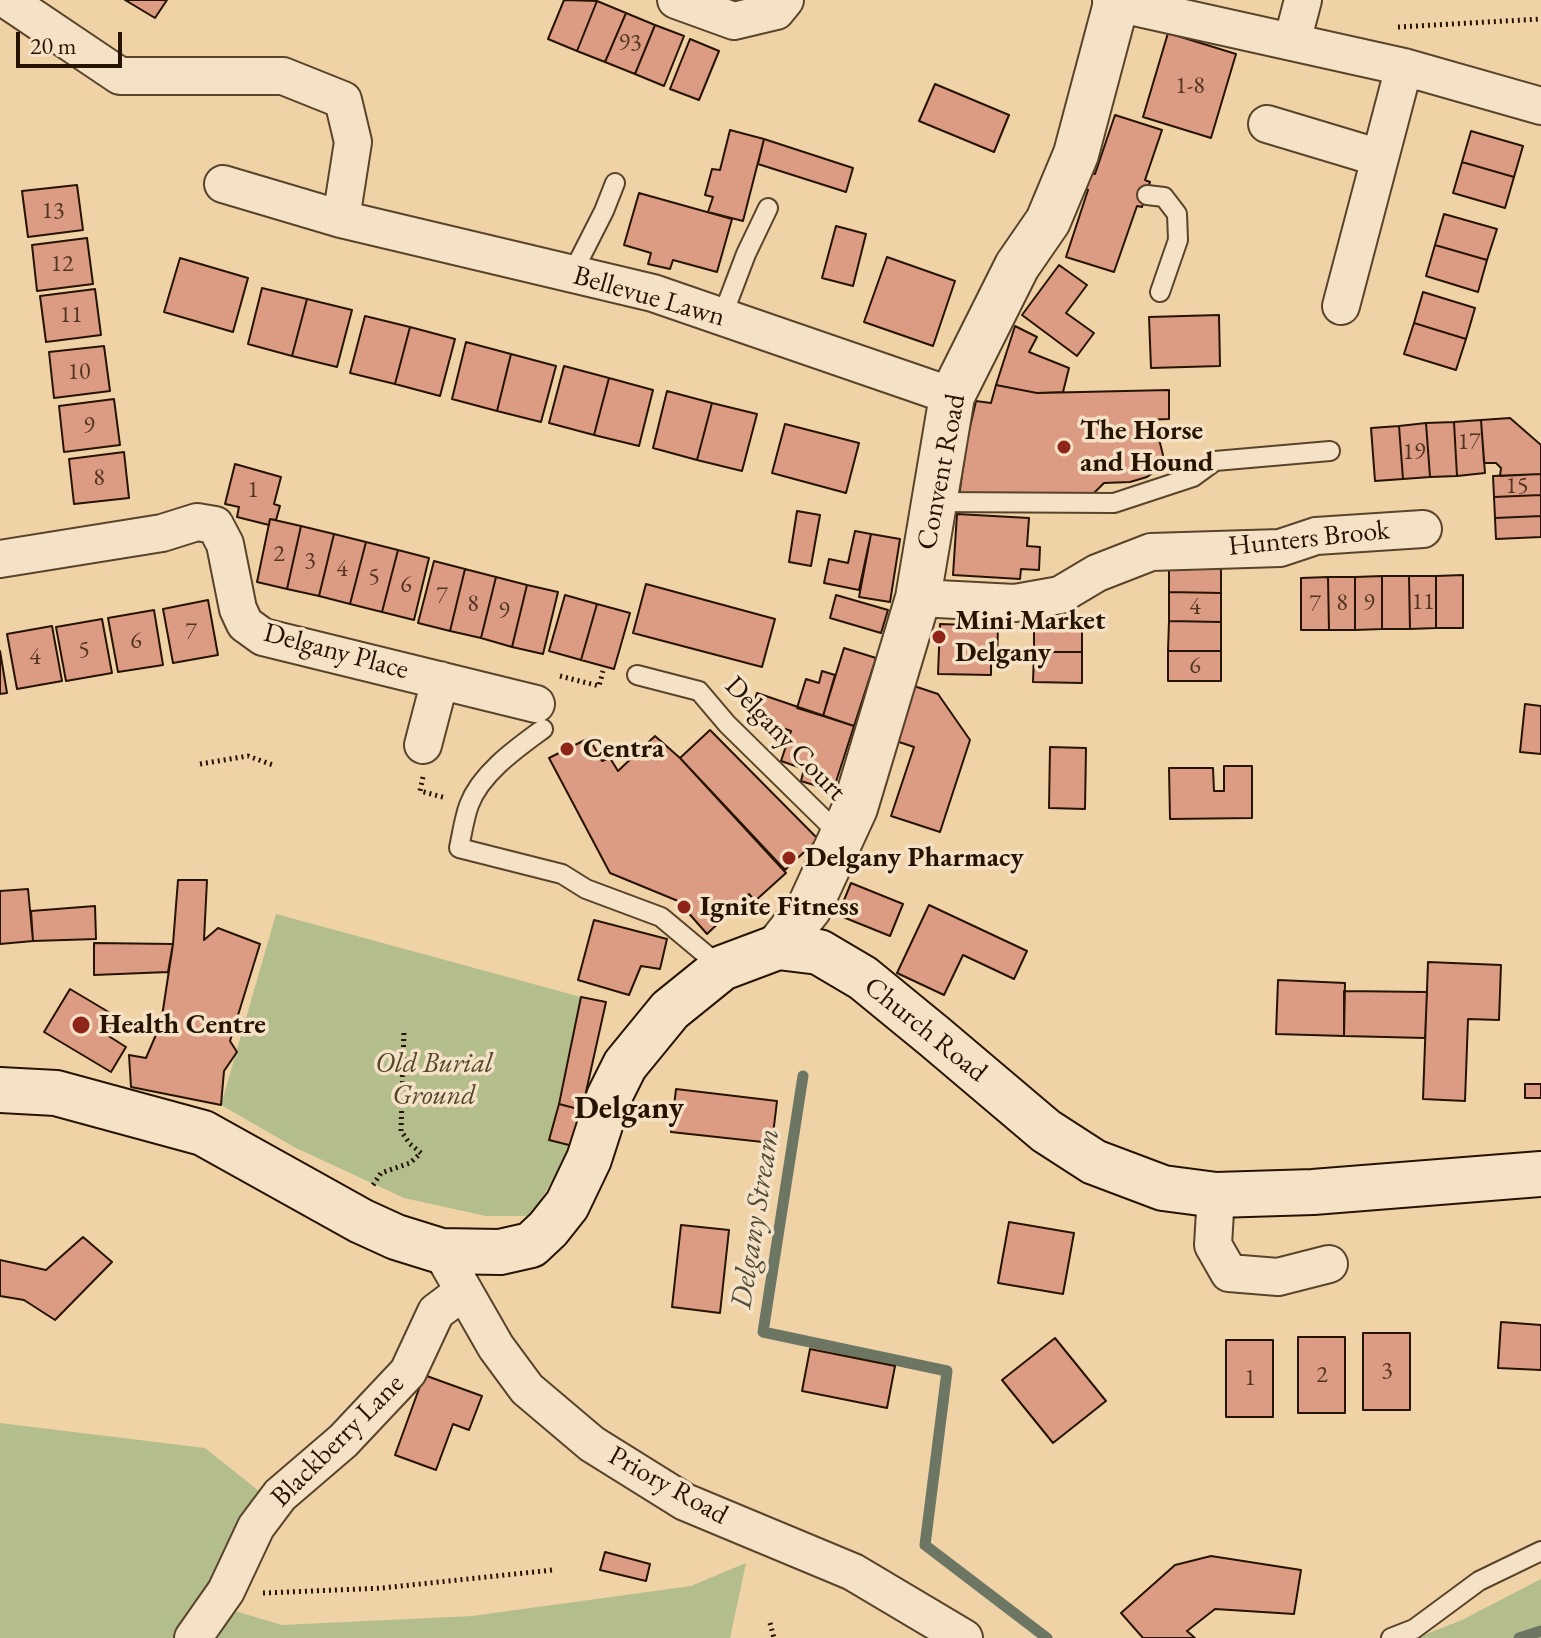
<!DOCTYPE html>
<html>
<head>
<meta charset="utf-8">
<style>
  body { margin:0 }
  #map { position:relative; width:1541px; height:1638px; overflow:hidden; background:#efd3a7; font-family:"EB Garamond",serif }
  canvas { display:block }
  .scale { position:absolute; left:16px; top:32px; width:106px; height:36px; box-sizing:border-box; border:4px solid #271301; border-top:0; padding-left:10px; font-size:24px; line-height:28px; white-space:nowrap; color:#271301; -webkit-text-stroke:6px #f5e2c6; paint-order:stroke }
</style>
</head>
<body>
<div id="map">
<canvas width="1541" height="1638"></canvas>
<div class="scale">20 m</div>
</div>
<script>
const ctx = document.querySelector('canvas').getContext('2d');
ctx.lineJoin = 'round';
function fillPath(path, color) {
  ctx.fillStyle = color;
  ctx.fill(path, 'evenodd');
}
function stroke(path, color, width, dash) {
  ctx.strokeStyle = color;
  ctx.lineWidth = width;
  ctx.lineCap = dash ? 'butt' : 'round';
  ctx.setLineDash(dash || []);
  ctx.stroke(path);
}
function drawText(font, color, halo, rows, align = 'center') {
  ctx.font = font + ' "EB Garamond",serif';
  ctx.lineWidth = 7;
  ctx.setLineDash([]);
  ctx.textBaseline = 'middle';
  ctx.strokeStyle = halo;
  ctx.fillStyle = color;
  for (const [text, x, y, turn = 0] of rows) {
    ctx.save();
    ctx.translate(x, y);
    ctx.rotate((+turn || 0) * Math.PI / 180);
    ctx.textAlign = isNaN(turn) ? turn : align;
    if (halo) ctx.strokeText(text, 0, 0);
    ctx.fillText(text, 0, 0);
    ctx.restore();
  }
}
fillPath(new Path2D(`
  M276 914 581 997 550 1140 573 1146 531 1216H486L404 1198 296 1148 221 1105Z
  M0 1423 205 1448 264 1495 205 1598 178 1629 175 1638H0Z
  M746 1563 730 1638H207L228 1609 282 1625 472 1616 691 1586Z
  M1541 1579V1638H1416L1462 1620Z`), '#b3be8c');
stroke(new Path2D(`
  M803 1076 763 1332 947 1371 925 1545 1047 1638
  M1519 1638 1541 1631`), '#6c7663', 11);
const building = new Path2D(`
  M125 0H167L155 18Z
  M564 0 597 1 577 51 548 39Z
  M597 1 626 13 605 62 577 51Z
  M626 13 655 25 635 74 605 62Z
  M655 25 684 36 664 86 635 74Z
  M1168 33 1236 54 1211 138 1143 117Z
  M690 39 719 51 699 100 670 89Z
  M935 84 1009 115 994 152 919 121Z
  M1115 115 1162 130 1145 180 1150 182 1142 207 1137 206 1114 272 1066 257 1088 190 1086 189 1091 173 1095 174Z
  M730 130 764 139 743 221 708 212 713 197 705 195 712 169 720 170Z
  M1471 131 1523 146 1514 177 1462 162Z
  M764 139 853 168 846 192 758 164Z
  M1462 162 1514 177 1505 208 1453 193Z
  M77 185 83 230 28 237 22 191Z
  M639 193 732 219 717 272 673 260 670 269 648 264 651 253 624 245Z
  M1444 214 1497 229 1487 260 1435 245Z
  M836 226 866 234 853 286 822 278Z
  M87 238 93 284 37 291 32 245Z
  M1435 245 1487 260 1478 292 1426 276Z
  M887 257 955 281 933 346 864 322Z
  M180 258 248 278 233 332 164 312Z
  M1059 265 1087 285 1066 313 1094 333 1077 356 1022 315Z
  M262 288 307 299 292 356 248 344Z
  M95 289 101 335 46 342 40 296Z
  M1423 292 1475 308 1466 339 1414 323Z
  M307 299 352 310 337 367 292 356Z
  M1219 315 1220 366 1151 368 1149 317Z
  M365 316 410 327 395 384 350 373Z
  M1414 323 1466 339 1456 370 1404 354Z
  M1015 326 1037 337 1029 352 1069 368 1063 392 1037 393 996 385Z
  M410 327 455 339 440 396 395 384Z
  M466 342 511 354 497 411 452 399Z
  M104 346 110 391 54 398 49 352Z
  M511 354 556 366 541 422 497 411Z
  M564 366 609 378 594 435 549 423Z
  M609 378 653 390 639 446 594 435Z
  M996 385 1037 393 1169 390V419L1141 420V426L1151 428 1159 439 1163 455 1154 472 1147 477 1130 482 1104 483 1091 496H959L967 440 976 401 991 403Z
  M667 391 712 403 697 460 653 448Z
  M114 399 120 445 64 452 59 406Z
  M712 403 757 414 742 471 697 460Z
  M1510 418 1541 445V474L1500 476 1501 468 1496 463H1484L1481 420Z
  M1481 420 1485 473 1457 476 1454 422Z
  M1454 422 1457 476 1430 477 1426 423Z
  M1426 423 1430 477 1403 479 1399 426Z
  M785 424 859 443 846 493 772 473Z
  M1399 426 1403 479 1375 481 1371 428Z
  M124 452 129 498 74 504 69 459Z
  M235 464 281 477 274 504 280 506 276 520 270 519 269 525 237 517 239 507 225 504Z
  M1541 474V495L1494 497 1493 476Z
  M1541 495V516L1495 518 1494 497Z
  M797 511 820 515 811 566 789 562Z
  M957 514 1029 518 1027 546 1040 547 1039 570 1021 569 1020 579 953 575Z
  M1541 516V537L1496 539 1495 518Z
  M270 519 301 526 287 589 257 582Z
  M301 526 334 534 319 596 287 589Z
  M855 531 871 534 859 590 824 583 829 559 848 563Z
  M334 534 366 542 350 604 319 596Z
  M871 534 900 539 890 602 859 597Z
  M366 542 398 550 382 612 350 604Z
  M398 550 429 558 414 620 382 612Z
  M434 561 465 569 450 631 418 623Z
  M1169 563H1221V593L1169 592Z
  M465 569 496 577 481 638 450 631Z
  M1463 575V628H1436V576Z
  M1382 576H1409L1410 629H1382Z
  M1382 576V629L1355 630V577Z
  M1409 576H1436V628L1410 629Z
  M496 577 527 585 512 647 481 638Z
  M1328 577H1355V630H1329Z
  M1328 577 1329 630H1301V578Z
  M646 584 775 619 762 667 633 633Z
  M527 585 558 592 543 654 512 647Z
  M1169 592 1221 593V622L1169 621Z
  M565 595 597 604 581 660 549 651Z
  M836 595 888 610 881 633 830 618Z
  M208 600 218 655 173 663 163 609Z
  M597 604 630 613 614 669 581 660Z
  M154 610 163 665 118 672 108 618Z
  M102 619 112 673 66 681 56 627Z
  M1034 621 1082 622V652H1034Z
  M1169 621 1221 622V651H1168Z
  M940 624 998 626 997 661H991V675L938 674Z
  M52 626 62 681 17 689 7 634Z
  M844 648 876 658 854 726 823 716Z
  M0 651 7 693 0 694Z
  M1168 651H1221V681H1168Z
  M1034 652H1082V683L1033 682Z
  M822 671 835 675 823 716 797 708 806 679 819 683Z
  M908 684 938 694 970 740 940 832 891 816 914 747 890 739Z
  M757 693 854 726 833 791 801 781 804 769 781 761 791 731 749 716Z
  M1525 704 1541 706V754L1520 752Z
  M710 730 818 839 785 870 680 758Z
  M655 736 680 758 786 873 755 901 749 894 707 934 678 901 610 873 549 758 589 738 602 761 610 758 618 771Z
  M1050 747 1086 748 1085 809 1049 808Z
  M1224 766H1252V818L1170 819 1169 768H1213L1214 791H1224Z
  M178 880H207L204 940 218 928 260 944 230 1041 237 1052 224 1071 221 1105 131 1087 129 1055 146 1058 161 1023 173 944Z
  M851 883 903 904 890 936 838 915Z
  M28 889 33 941 0 944V891Z
  M929 905 1027 951 1014 979 963 955 944 995 897 973Z
  M95 906 96 939 33 941 31 911Z
  M594 920 667 939 660 969 641 966 629 995 578 980Z
  M94 943 173 944 168 972 94 975Z
  M1428 962 1501 965 1499 1020 1468 1019 1465 1101 1423 1099Z
  M1278 980 1345 983 1344 1036 1276 1034Z
  M70 989 117 1017 107 1035 126 1047 111 1072 44 1032Z
  M1344 991 1427 992 1425 1038 1344 1036Z
  M581 997 606 1002 582 1110 559 1104Z
  M1525 1084H1541V1098H1525Z
  M676 1089 777 1101 772 1143 671 1132Z
  M559 1104 582 1110 573 1146 549 1140Z
  M1009 1222 1074 1233 1063 1294 998 1283Z
  M681 1225 729 1230 720 1313 672 1307Z
  M83 1237 112 1262 55 1320 24 1300 0 1296V1260L46 1270Z
  M1501 1322 1541 1325V1370L1498 1368Z
  M1363 1333H1410V1410H1363Z
  M1298 1337H1345V1413H1298Z
  M1055 1338 1106 1401 1053 1443 1002 1380Z
  M1226 1340H1273V1417H1226Z
  M810 1349 895 1366 887 1408 802 1391Z
  M424 1375 482 1396 469 1430 453 1424 436 1470 395 1455Z
  M605 1552 650 1564 646 1581 600 1570Z
  M1211 1556 1301 1570 1294 1614 1215 1609 1187 1631 1195 1638H1143L1121 1613 1175 1565Z`);
fillPath(building, '#dc9c83');
stroke(building, '#271301', 2);
const service = new Path2D(`
  M1147 195 1164 197 1177 214 1178 240 1160 292
  M572 274 604 211 615 183
  M722 317 746 254 768 208
  M934 502 1114 503 1193 477 1215 461 1330 451
  M637 675 699 691 727 724 841 836
  M543 729C517 748 481 773 469 805 464 819 462 834 459 848L562 874 586 889 661 917 722 968
  M1391 1638 1414 1629 1479 1581 1541 1551`);
const minor = new Path2D(`
  M7 0 120 76H283L343 100 353 142 341 219
  M676 0 734 21 776 11 785 0
  M1111 0 1116 3 1404 67 1541 106
  M1292 42 1303 0
  M1267 124 1380 158
  M223 184 341 219 653 293 952 396
  M1341 306 1404 67
  M0 559 162 533 197 522 215 525 225 544 238 609 245 624 263 637 536 704
  M918 598 1015 603 1060 595 1097 573 1151 552 1280 548 1316 536 1423 529
  M423 745 440 680
  M1216 1195 1213 1245 1229 1273 1278 1277 1329 1264
  M441 1251 496 1347 527 1389 592 1444 685 1502 853 1572 964 1638
  M193 1638 226 1591 256 1527 280 1495 343 1441 408 1372 436 1312 464 1291`);
const tertiary = new Path2D(`
  M778 947 809 908 855 808 918 598 952 396 1017 266 1048 221 1076 154 1117 0`);
const secondary = new Path2D(`
  M0 1090 56 1093 203 1133 361 1221 396 1237 441 1251 500 1252 531 1245 548 1229 567 1205 589 1159 609 1097 625 1065 670 1010 722 968 778 947 819 952 863 978 935 1037 1046 1131 1094 1162 1163 1188 1216 1195 1313 1192 1541 1174`);
stroke(service, '#59432a', 22);
stroke(minor, '#59432a', 40);
stroke(tertiary, '#59432a', 48);
stroke(secondary, '#271301', 48);
stroke(new Path2D(`
  M1398 27 1541 19
  M560 676 599 686 603 671
  M200 764 248 756 273 765
  M423 777 420 791 446 798
  M373 1185 381 1173 410 1163 421 1153 410 1144 401 1131 404 1030
  M263 1593 382 1588 553 1570
  M770 1623 774 1638`), '#271301', 5, [2, 4]);
stroke(service, '#f5e2c6', 18);
stroke(minor, '#f5e2c6', 36);
stroke(tertiary, '#f5e2c6', 44);
stroke(secondary, '#f5e2c6', 44);
for (const [x, y, r, color] of [
  [1064,447,8,"#8f2418"],
  [939,637,8,"#8f2418"],
  [567,749,8,"#8f2418"],
  [789,858,8,"#8f2418"],
  [684,907,8,"#8f2418"],
  [81,1025,10,"#8f2418"]
]) {
  const dot = new Path2D();
  dot.arc(x, y, r, 0, 2 * Math.PI);
  ctx.fillStyle = color;
  ctx.fill(dot);
  stroke(dot, '#f5e2c6', 3);
}
drawText('24px', '#543522', null, [
  ["93",630,43],
  ["1-8",1190,86],
  ["13",53,211],
  ["12",62,264],
  ["11",71,315],
  ["10",79,372],
  ["9",89,426],
  ["17",1469,442],
  ["19",1414,452],
  ["8",99,478],
  ["15",1517,486],
  ["1",253,490],
  ["2",279,554],
  ["3",310,561],
  ["4",342,569],
  ["5",374,577],
  ["6",406,585],
  ["7",442,596],
  ["11",1423,602],
  ["8",1342,603],
  ["9",1369,603],
  ["8",473,604],
  ["7",1315,604],
  ["4",1195,607],
  ["9",504,611],
  ["7",191,632],
  ["6",136,641],
  ["5",84,650],
  ["4",35,657],
  ["6",1195,666],
  ["3",1387,1371],
  ["2",1322,1375],
  ["1",1250,1378]
]);
drawText('28px', '#271301', '#f5e2c6', [
  ["Bellevue Lawn",649,297,16],
  ["Convent Road",942,472,-79],
  ["Hunters Brook",1309,539,-6],
  ["Delgany Place",336,652,15],
  ["Delgany Court",785,739,46],
  ["Church Road",925,1030,39],
  ["Blackberry Lane",338,1441,-45],
  ["Priory Road",668,1486,29]
]);
drawText('bold 28px', '#271301', '#f5e2c6', [
  ["The Horse",1080,431],
  ["and Hound",1080,463],
  ["Mini Market",955,621],
  ["Delgany",955,653],
  ["Centra",583,749],
  ["Delgany Pharmacy",805,858],
  ["Ignite Fitness",700,907],
  ["Health Centre",99,1025]
], 'left');
drawText('italic 28px', '#51462b', '#f5e2c6', [
  ["Old Burial",434,1064],
  ["Ground",434,1096]
]);
drawText('italic 30px', '#4f4d3a', '#f5e2c6', [
  ["Delgany Stream",756,1219,-81]
]);
drawText('bold 32px', '#271301', '#f5e2c6', [
  ["Delgany",629,1109]
]);
</script>
</body>
</html>
